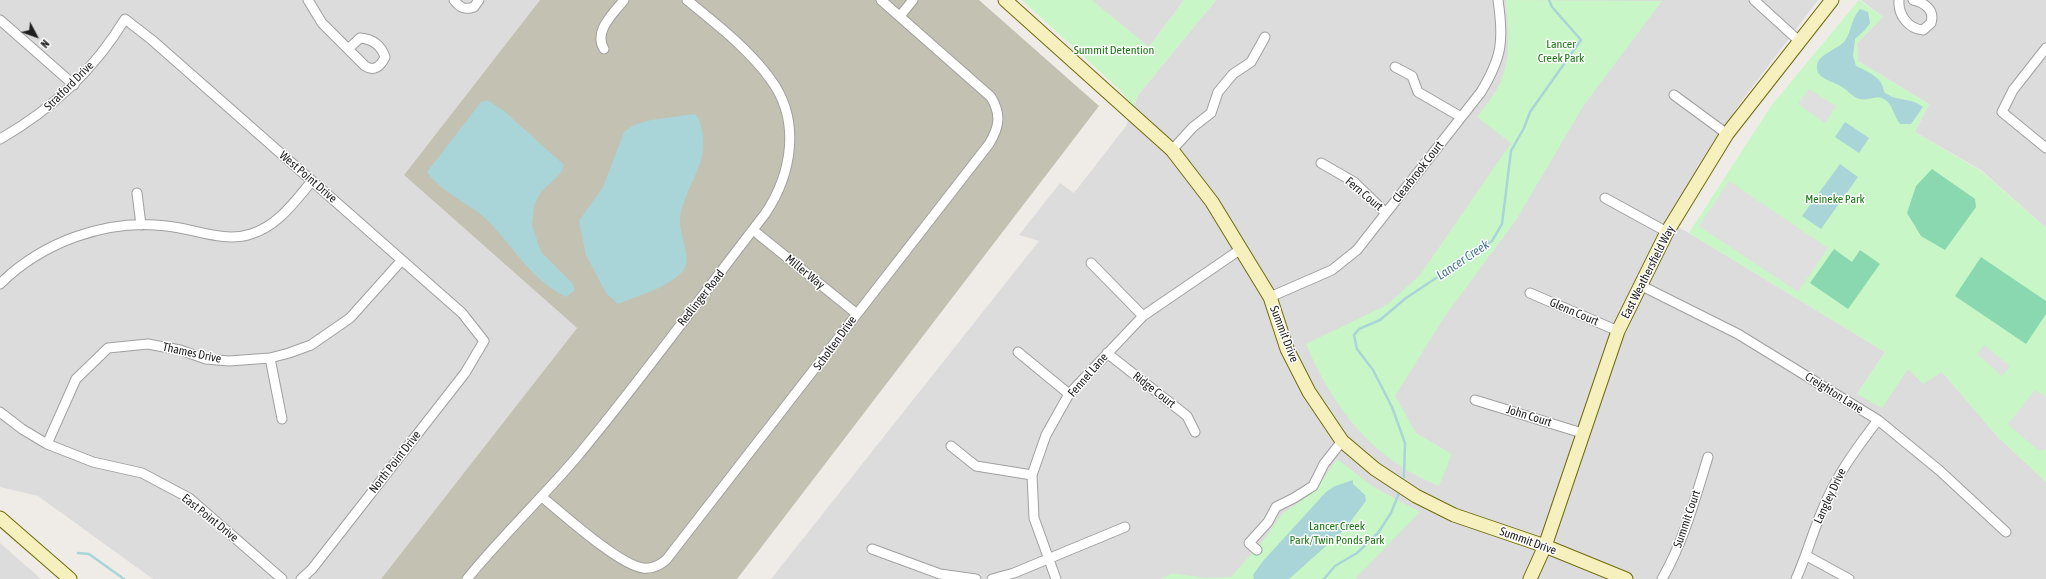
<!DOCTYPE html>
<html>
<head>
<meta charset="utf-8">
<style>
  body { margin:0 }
  #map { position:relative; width:2046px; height:579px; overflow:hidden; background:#efebe6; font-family:"Asap Condensed",sans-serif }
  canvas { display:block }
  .north { position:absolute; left:16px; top:16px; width:40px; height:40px; -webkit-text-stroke:3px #fff; paint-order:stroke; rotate:131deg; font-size:11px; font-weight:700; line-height:16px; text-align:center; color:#1f1f1f }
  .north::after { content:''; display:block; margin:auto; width:14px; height:18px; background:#1f1f1f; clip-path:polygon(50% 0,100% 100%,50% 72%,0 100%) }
</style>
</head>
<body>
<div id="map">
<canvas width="2046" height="579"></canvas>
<div class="north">N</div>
</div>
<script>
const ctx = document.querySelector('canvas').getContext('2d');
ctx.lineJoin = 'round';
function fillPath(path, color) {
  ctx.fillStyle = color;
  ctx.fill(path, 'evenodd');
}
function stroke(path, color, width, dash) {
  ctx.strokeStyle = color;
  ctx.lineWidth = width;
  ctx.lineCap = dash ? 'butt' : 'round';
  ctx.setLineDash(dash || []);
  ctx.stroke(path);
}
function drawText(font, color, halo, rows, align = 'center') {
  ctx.font = font + ' "Asap Condensed",sans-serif';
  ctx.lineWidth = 3;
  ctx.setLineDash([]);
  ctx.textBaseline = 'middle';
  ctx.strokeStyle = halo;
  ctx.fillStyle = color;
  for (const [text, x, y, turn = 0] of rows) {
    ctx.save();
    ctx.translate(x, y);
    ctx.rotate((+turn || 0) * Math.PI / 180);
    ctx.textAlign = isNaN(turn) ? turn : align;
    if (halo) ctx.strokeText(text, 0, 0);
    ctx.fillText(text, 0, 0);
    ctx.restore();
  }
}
fillPath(new Path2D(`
  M0 0H540L404 175 577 328 381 579H153L38 496 0 487Z
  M1022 0H1184L1149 47Z
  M1216 0H1818L1740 103 1665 221 1689 233 1885 352 1857 394 1908 369 1942 372 1997 436 2046 482V579H771L1039 241 1019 235 1060 183 1074 193 1126 126 1138 95Z
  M1861 0H2046V228L1981 170 1915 132 1929 104 1858 61 1857 43 1883 17Z
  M0 543 41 579H0Z`), '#dddcdc');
fillPath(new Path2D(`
  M540 0H979L1099 106 737 579H381L577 328 404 175Z`), '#c3c1b2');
fillPath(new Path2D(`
  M1022 0H1092L1149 47 1184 0H1216L1138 95 1134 106 1117 87Z
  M1506 0 1662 1 1584 105 1516 220 1445 316 1395 396 1416 433 1452 454 1439 486C1373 460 1333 408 1306 344L1387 305 1420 275 1511 143 1477 117C1485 106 1496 93 1501 81 1512 54 1508 28 1506 0Z
  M1859 0 1883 17 1857 43 1858 61 1929 104 1915 132 1981 171 2046 228V482L1997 436 1942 372 1923 384 1908 369 1882 408 1857 394 1885 352 1689 233 1771 106Z
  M1337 459 1372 486 1420 512 1355 579H1161L1172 573 1205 578 1231 577 1263 541 1283 513 1310 495 1317 488Z`), '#c9f6c6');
fillPath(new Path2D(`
  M1932 169 1975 199 1976 207 1945 250 1921 236 1907 213 1916 186Z
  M1834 249 1852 262 1860 250 1880 264 1848 309 1810 283Z
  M1981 257 2046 301V314L2026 344 1955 296Z`), '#89d8af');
fillPath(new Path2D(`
  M1809 89 1836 106 1825 123 1798 104Z
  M1729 181 1828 248 1798 292 1699 226Z
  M1984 345 2010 366 2002 376 1977 354Z
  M2035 390 2046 397V449L2039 451 2008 424Z`), '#dfdfdf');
fillPath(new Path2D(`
  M1860 9 1868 12 1870 23 1865 30 1855 39 1853 56 1856 66C1868 72 1883 77 1884 92 1896 102 1911 97 1923 107L1911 124H1900C1894 117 1893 104 1884 99 1875 95 1869 101 1860 99 1853 97 1850 93 1845 89 1838 83 1825 81 1819 74 1817 71 1816 66 1818 62 1821 54 1837 49 1844 42 1852 32 1850 20 1860 9Z
  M487 100 504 111 564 165 560 174 541 192 534 205 532 225 541 252 572 283 575 290 566 297C531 280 512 244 485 218 467 202 441 192 427 172L481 102Z
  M695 114C699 118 700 122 701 127 711 163 685 184 680 218 678 231 693 260 683 271 666 289 639 295 618 304L606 293 586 255 579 221 603 187 624 132 634 125 651 120Z
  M1845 122 1869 138 1859 153 1835 137Z
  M1840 164 1858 177 1821 229 1802 216Z
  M1353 480V484L1365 495 1366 501 1344 530 1289 579H1254L1253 575 1263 561 1326 492 1335 486Z`), '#a9d5d9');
stroke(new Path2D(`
  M1404 477 1405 443 1392 407 1373 370 1357 349 1354 335 1359 329 1380 320 1406 298 1492 241 1502 224 1511 151 1524 128 1530 112 1581 40 1552 7 1549 0
  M78 553 89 554 124 579
  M1324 579 1335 566 1357 553 1378 533 1391 513 1399 493`), '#a9d5d9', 2.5);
const street = new Path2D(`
  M308 0 322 23 365 66C374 72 381 66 385 57 381 45 373 39 360 38L348 49
  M454 0C460 8 465 10 474 7L479 0
  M1754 0 1799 41
  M1899 1C1898 14 1908 29 1923 30L1931 23C1935 10 1925 3 1913 0
  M900 16 913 0
  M0 20 74 85
  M2046 48 2013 90 2002 112 2046 148
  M604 49C593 31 614 13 624 0
  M1395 67 1412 76 1418 92 1461 117
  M1674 95 1727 134
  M0 139C51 110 94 70 125 19L152 40 462 313 484 341 465 373 312 569 301 579
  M1172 150 1193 127 1211 113 1218 92 1233 74 1251 62 1265 37
  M1321 163 1354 182 1386 213
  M137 193 141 225
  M1605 198 1667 232
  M753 230 857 314
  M1091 263 1143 316
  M0 284C42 242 108 218 167 226 195 229 224 243 251 234 278 226 295 201 312 181
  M1640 285 1738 334 1878 420 1939 470 2006 532
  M1530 293 1618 331
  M1270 297 1332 270 1357 250 1481 92C1502 57 1504 41 1498 0
  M1018 352 1069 394
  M1107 353 1187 416 1195 432
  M270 358 282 419
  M1475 400 1582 433
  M0 412 22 429 47 444 93 462 142 473 189 498 282 579
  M47 444 76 379 108 348 148 344 180 350 206 359 229 361 270 358 289 353 311 345 350 318 402 260
  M951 446 976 466 1032 475
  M542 497C563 514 619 565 643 568 652 569 660 565 666 560L989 144C1000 126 1001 114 991 97L881 0
  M872 549 940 574 976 579
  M1257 550 1249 543 1268 522 1276 507 1294 498 1313 486 1324 464 1342 441
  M1807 556 1849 579
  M467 579C501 537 541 499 576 458 642 379 702 295 765 214 792 174 801 121 771 80 749 49 716 24 687 0
  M992 579 1014 573 1125 527
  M1056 579 1034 518 1032 475 1046 435 1069 394 1143 316 1241 249
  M1662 579C1684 541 1695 499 1708 457
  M1796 579C1806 557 1812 534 1822 511 1835 477 1856 449 1878 420`);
const secondary = new Path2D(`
  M1005 0 1172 150 1212 202 1270 297 1287 349 1309 392 1342 441 1375 469 1416 496 1454 515 1545 546 1626 579
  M0 518 70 579
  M1530 579 1545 546 1618 331 1667 232 1727 134 1832 0`);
stroke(street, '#a0a0a0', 11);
stroke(secondary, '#6f6c0d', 15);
stroke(street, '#fff', 9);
stroke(secondary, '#f5f0be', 13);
drawText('12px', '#197613', '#fff', [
  ["Lancer",1561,44],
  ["Creek Park",1561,58],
  ["Summit Detention",1114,50],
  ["Meineke Park",1835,199],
  ["Lancer Creek",1337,526],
  ["Park/Twin Ponds Park",1337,540]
]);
drawText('12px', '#1f1f1f', '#fff', [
  ["Stratford Drive",69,86,-45],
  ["Clearbrook Court",1418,172,-52],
  ["West Point Drive",308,177,41],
  ["Fern Court",1364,194,40],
  ["Miller Way",805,272,39],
  ["East Weathersfield Way",1648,272,-63],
  ["Redlinger Road",701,298,-52],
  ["Glenn Court",1574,312,23],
  ["Summit Drive",1284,334,69],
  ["Scholten Drive",835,343,-54],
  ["Thames Drive",192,353,12],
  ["Fennel Lane",1088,375,-49],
  ["Ridge Court",1154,390,38],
  ["Creighton Lane",1834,393,32],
  ["John Court",1529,416,17],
  ["North Point Drive",395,462,-52],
  ["Langley Drive",1830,496,-65],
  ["East Point Drive",210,518,39],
  ["Summit Court",1687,519,-71],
  ["Summit Drive",1528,541,20]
]);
drawText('italic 13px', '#487791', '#fff', [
  ["Lancer Creek",1463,260,-34]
]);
</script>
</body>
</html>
